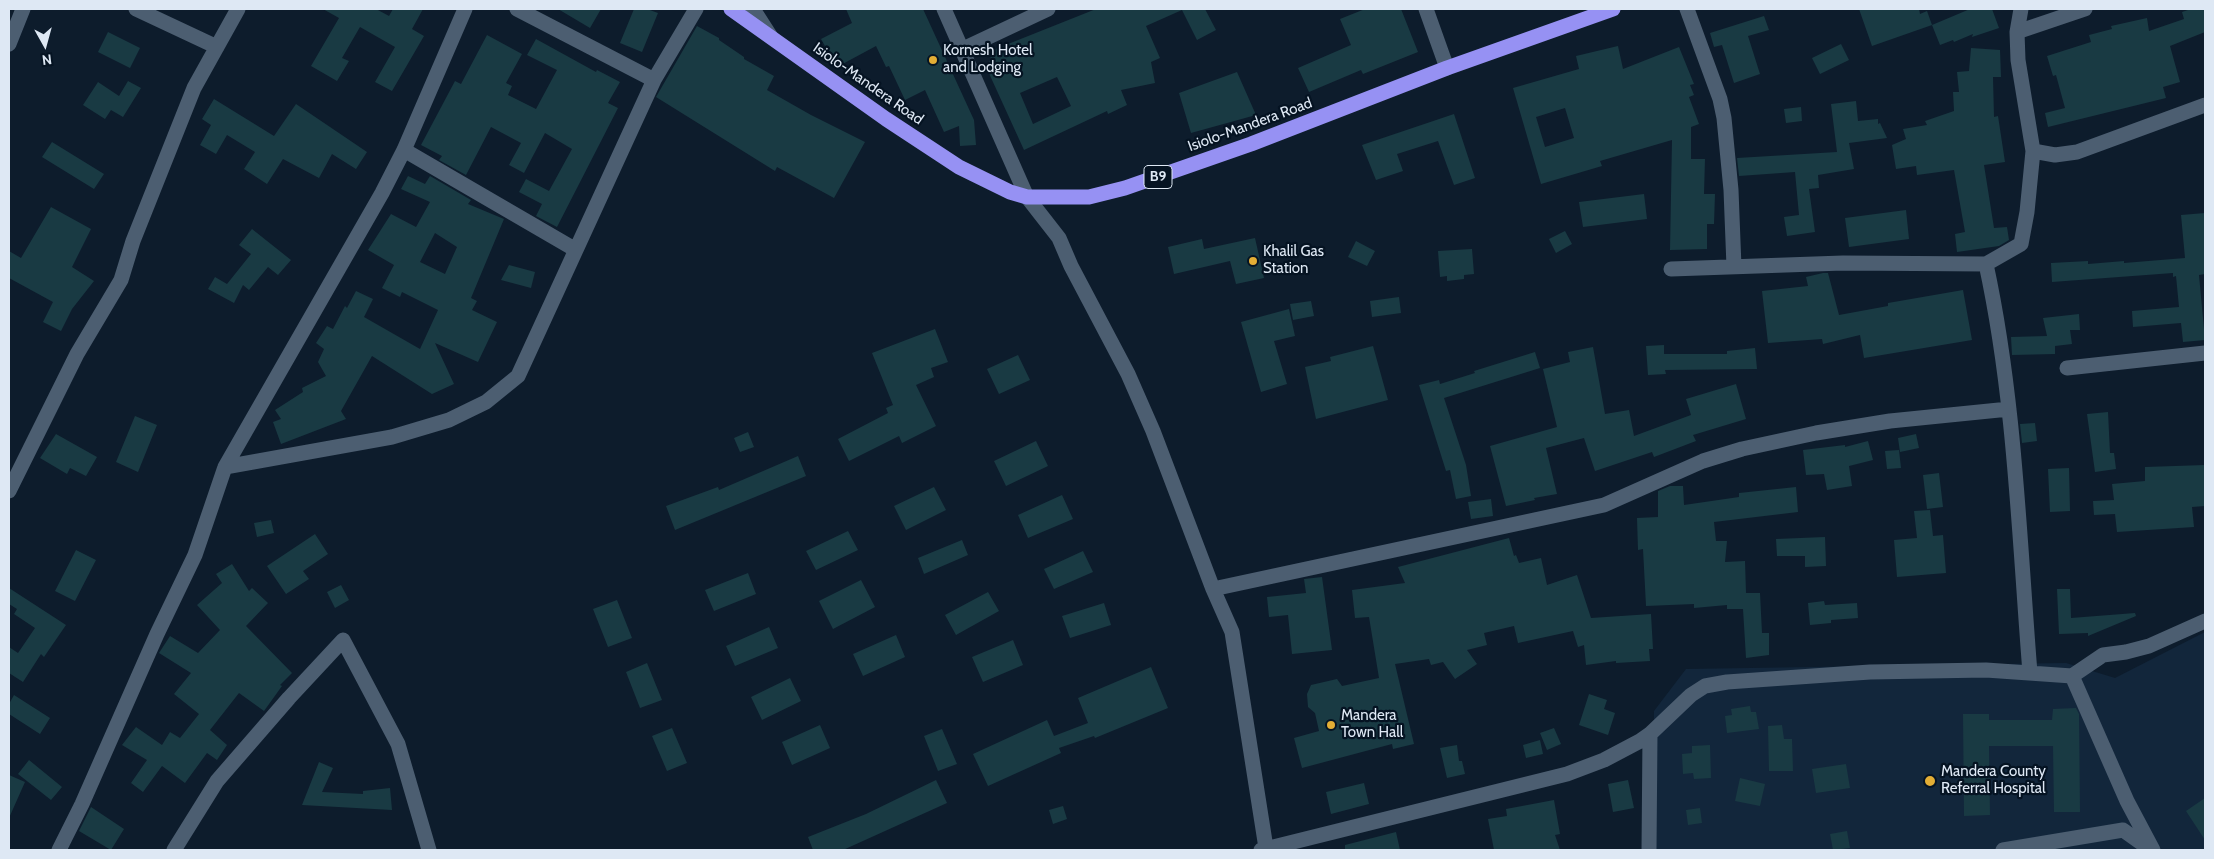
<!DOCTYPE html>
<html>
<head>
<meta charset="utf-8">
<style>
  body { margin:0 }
  #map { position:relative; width:2214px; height:859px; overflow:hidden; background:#0d1c2c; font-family:Cabin,sans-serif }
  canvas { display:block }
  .frame { position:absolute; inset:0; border:10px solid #dee8f4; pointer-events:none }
  .north { position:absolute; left:20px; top:20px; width:50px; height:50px; -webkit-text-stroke:4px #051322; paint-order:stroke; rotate:173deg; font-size:14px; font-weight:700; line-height:20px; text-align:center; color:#dee8f4 }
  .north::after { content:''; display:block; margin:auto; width:18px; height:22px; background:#dee8f4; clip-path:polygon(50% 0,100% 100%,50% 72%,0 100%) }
</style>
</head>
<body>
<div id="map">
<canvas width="2214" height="859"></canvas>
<div class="frame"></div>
<div class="north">N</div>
</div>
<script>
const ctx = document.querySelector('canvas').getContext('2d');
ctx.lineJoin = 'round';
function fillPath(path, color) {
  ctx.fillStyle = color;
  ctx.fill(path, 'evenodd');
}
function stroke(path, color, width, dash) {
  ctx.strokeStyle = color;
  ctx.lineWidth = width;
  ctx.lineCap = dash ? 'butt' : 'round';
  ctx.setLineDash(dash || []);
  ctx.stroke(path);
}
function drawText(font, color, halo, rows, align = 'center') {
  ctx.font = font + ' Cabin,sans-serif';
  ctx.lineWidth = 4.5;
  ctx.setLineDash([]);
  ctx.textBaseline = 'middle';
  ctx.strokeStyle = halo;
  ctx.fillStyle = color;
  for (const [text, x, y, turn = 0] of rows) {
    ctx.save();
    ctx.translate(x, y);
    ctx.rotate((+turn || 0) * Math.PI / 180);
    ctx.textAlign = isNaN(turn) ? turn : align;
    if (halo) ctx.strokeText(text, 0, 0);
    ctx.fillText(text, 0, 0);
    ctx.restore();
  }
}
fillPath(new Path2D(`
  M2205 632V850H1653L1654 711 1686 669 2066 663 2115 678Z`), '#12263b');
fillPath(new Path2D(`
  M323 9H376L389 16 393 9H423L412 29 424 36 392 91 375 82 395 47 360 27 342 58 349 61 337 81 311 66 339 18Z
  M558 9H601L590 28Z
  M634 9H647L658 13 642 52 620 43Z
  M846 9H923L974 120 976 145 960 146 959 126 944 132 925 90 905 100 889 66 886 67 876 46 837 67 821 39 852 23Z
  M1096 9H1205L1216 30 1197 40 1182 10 1146 26 1160 58 1151 62 1155 83 1121 90 1127 105 1108 114 1107 111 1024 150 987 69 993 50ZM1057 77 1071 106 1033 124 1020 93Z
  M1365 9H1401L1418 52 1363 74 1361 70 1309 92 1298 68 1351 45 1340 19Z
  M1859 9H1919L1920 14 1927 11 1932 25 1872 46Z
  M1970 9H1992L1999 28 1972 37 1973 34 1954 42 1953 40 1940 45 1932 25Z
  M2191 9H2205V32L2170 46 2180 82 2163 87 2166 98 2048 127 2045 113 2065 108 2056 75 2053 76 2047 56 2091 42 2089 35 2112 29 2111 26 2147 18 2149 31 2184 19 2182 12Z
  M1764 16 1769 30 1748 36 1760 74 1734 83 1722 45 1714 47 1710 33Z
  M697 26 719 38V40L744 57V59L774 76 767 90 811 115 865 142 834 198 777 167 775 171 656 97Z
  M108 32 140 48 130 68 98 52Z
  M487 35 522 54 506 83 512 86 508 95 536 109 557 70 527 55 536 39 596 72 597 70 620 82 608 103 618 108 557 227 536 216 542 204 519 192 526 179 549 191 572 149 545 133 524 173 509 165 521 143 491 127 466 175 439 160 442 156 421 145 455 81 461 84Z
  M1841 44 1849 60 1820 74 1812 58Z
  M1618 46 1623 69 1679 47 1694 84 1690 85 1694 95 1689 97 1699 124 1691 127V159H1705L1704 194H1715L1714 224H1707V249L1670 250 1672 140 1600 161 1602 166 1541 184 1513 88 1579 69 1576 56ZM1565 108 1574 138 1545 147 1536 117Z
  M1971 48 2000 50 2001 77H1993L1994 117 1998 116 2005 162 1984 165 1994 228 2007 227 2009 240 1999 246 1957 252 1955 234 1965 232 1954 170 1917 175 1916 166 1896 169 1892 145 1906 139 1903 129 1927 125 1925 121 1954 111 1953 92H1959L1957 72 1969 71Z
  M1237 72 1256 115 1191 133 1179 93Z
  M128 81 141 88 123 117 111 110 105 119 83 105 98 82 119 96Z
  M214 99 274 136 296 104 367 152 356 169 332 154 319 178 283 159 267 184 244 169 255 152 227 135 216 154 200 145 211 125 202 119Z
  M1856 101 1858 121 1878 119V124L1880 123 1887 138 1849 143 1854 169 1818 175 1819 188 1809 189 1815 232 1787 236 1784 217 1799 215 1795 172 1739 176 1737 158 1837 152 1831 104Z
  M1801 107 1802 121 1786 123 1784 109Z
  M1454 114 1475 178 1454 185 1438 141 1397 154 1403 171 1376 180 1362 145Z
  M52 142 104 174 94 189 42 157Z
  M408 176 425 184 430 176 471 200 468 204 504 219 471 298 477 301 472 310 497 322 478 362 435 343 454 384 432 394 372 356 341 411 346 419 281 444 273 422 281 419 275 410 303 392 302 388 326 376 318 362 324 349 316 343 327 326 333 329 345 306 347 308 356 291 373 299 364 317 420 349 438 310 402 292 400 297 382 288 394 265 368 250 391 214 416 227 430 202 401 189ZM435 233 457 247 445 274 420 262Z
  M1644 194 1647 219 1583 227 1579 202Z
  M51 207 91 229 72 267 94 281 72 309 61 331 43 322 53 302 9 278V251L21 258Z
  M1906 210 1909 239 1849 247 1845 218Z
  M2205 213V274L2199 275 2205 340 2183 342 2181 323 2133 327 2132 311 2179 307 2176 276 2173 277V273L2052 282 2051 263 2088 261V264L2124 261V263L2185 258 2181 215Z
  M252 229 291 260 278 275 268 267 249 290 243 285 234 303 208 289 215 277 227 284 251 254 239 245Z
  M1565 231 1572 244 1556 253 1549 239Z
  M1255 238 1264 278 1236 284 1230 261 1174 274 1168 247 1202 239 1204 249Z
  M1356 241 1375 251 1367 266 1348 257Z
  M1472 249 1474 274 1464 275V279L1447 281V276L1440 277 1438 251Z
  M509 265 535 272 531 288 501 280Z
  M1823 273H1828L1839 315 1888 306V303L1963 290 1972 340 1864 358 1860 335 1823 344 1822 339 1768 343 1762 291 1808 286 1806 277Z
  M1399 297 1401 313 1372 317 1370 301Z
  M1311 301 1314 316 1293 320 1290 304Z
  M1289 309 1295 336 1274 341 1287 384 1261 392 1241 322Z
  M2079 314 2080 330H2070L2072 344 2055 346V354L2012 355 2011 337 2047 336 2043 318Z
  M935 329 948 362 931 368 934 377 916 385 936 426 902 443 899 436 849 461 838 439 888 413 886 408 893 405 872 353Z
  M1664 345V354H1727V351L1755 348 1757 369 1665 370 1666 374 1648 375 1646 346Z
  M1373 346 1388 400 1316 419 1305 367 1331 361 1330 357Z
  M1593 347 1605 414 1629 410 1634 436 1691 415 1686 399 1736 384 1746 419 1693 435 1696 441 1654 457 1652 452 1595 471 1584 438 1546 448 1557 494 1534 498 1535 500 1506 506 1490 446 1557 427 1543 369 1570 362 1568 352Z
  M1535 352 1540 368 1444 398 1466 465 1471 496 1456 499 1450 470 1446 471 1419 385 1439 380 1440 384 1475 373 1474 371Z
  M1018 355 1030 380 999 394 987 369Z
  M2108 412 2110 453H2114L2116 469 2095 472 2087 414Z
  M135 416 157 425 138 472 116 462Z
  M2035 423 2037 441 2022 443 2020 424Z
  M748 432 754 447 740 452 734 438Z
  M56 434 97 457 86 476 70 468 67 474 40 458Z
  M1916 434 1919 448 1900 452 1898 438Z
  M1036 441 1048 466 1006 486 994 461Z
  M1868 441 1873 460 1849 466 1852 486 1827 490 1824 474 1806 475 1803 450 1845 445V447Z
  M1899 450 1901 468 1887 469 1885 451Z
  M798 456 806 476 675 530 666 506 718 487 719 490Z
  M2205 465V506L2192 507 2194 527 2117 532 2115 514 2094 515 2093 501 2114 500 2112 484 2145 481V467Z
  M2069 468 2070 511 2050 512 2048 469Z
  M1939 473 1943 507 1927 509 1923 475Z
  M1670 486H1683L1684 505 1739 497V493L1796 487 1798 512 1714 522 1716 541H1727L1725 562 1745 561 1746 593H1760L1762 633H1769V655L1746 658 1743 609H1727V605L1694 608V604L1646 606 1643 549 1638 550 1637 518 1658 517V491Z
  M934 487 946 510 906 530 894 506Z
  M1062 495 1073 519 1028 538 1018 515Z
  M1491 499 1493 516 1471 519 1468 502Z
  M1930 510 1933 536 1943 535 1946 573 1897 577 1894 540 1917 538 1914 511Z
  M271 520 274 533 257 537 254 523Z
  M848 531 858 550 816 570 806 551Z
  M315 534 328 554 303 571 309 579 286 594 267 566Z
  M1825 537 1826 566 1805 567V556H1777L1776 539Z
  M1509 538 1514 556 1516 555 1519 563 1541 558 1547 585 1577 575 1591 618 1651 614 1653 649H1649L1650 661 1616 663V661L1586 665 1584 645 1578 647 1573 631 1518 643 1514 626 1484 633 1487 645 1467 650 1477 664 1455 679 1443 662 1431 665 1429 659 1395 664 1414 744 1393 749 1392 744 1302 768 1294 738 1319 731 1315 713 1308 707 1307 694 1311 685 1337 679 1342 686 1379 678 1369 617 1355 618 1352 590 1405 583 1398 567Z
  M962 540 968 555 924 574 918 558Z
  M76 550 96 560 75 601 55 591Z
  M1083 551 1093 572 1054 589 1044 569Z
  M232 564 249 591 252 588 268 603 246 626 292 673 280 685 282 686 264 711 239 693 210 730 227 745 217 760 207 753 185 783 162 766 143 792 131 783 147 760 122 745 136 727 162 745 170 732 180 738 199 714 174 694 191 673 159 653 170 636 198 653 220 630 197 605 222 583 216 574Z
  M748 573 756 594 714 611 705 590Z
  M1322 577 1332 650 1292 654 1288 615 1269 617 1267 597 1306 593 1304 579Z
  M861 580 875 607 833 629 819 601Z
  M341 585 349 600 335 608 327 592Z
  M9 588 66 625 44 657 41 654 23 682 9 673V647L18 653 35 628 14 614 17 609 9 604Z
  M2057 589H2070L2071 618 2135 613 2136 616 2088 636V633L2059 634Z
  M988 592 999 611 956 635 945 615Z
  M617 600 632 638 608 647 593 609Z
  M1824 601 1825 605 1857 603 1858 618 1831 620V623L1810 625 1808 603Z
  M1104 603 1111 625 1070 638 1062 616Z
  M769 627 778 648 735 666 726 646Z
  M896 635 905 657 863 676 853 654Z
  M1013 640 1023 665 983 682 972 657Z
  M647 663 662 700 640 708 626 672Z
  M1151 667 1168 708 1095 738 1094 736 1059 748 1061 753 988 786 973 754 1047 720 1054 736 1088 723 1078 698Z
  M790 678 801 701 762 720 751 697Z
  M1589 694 1607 700 1604 709 1615 713 1608 735 1579 725Z
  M14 695 50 718 40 734 9 714V704Z
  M1750 706 1751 712H1756L1759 729 1727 733 1725 716 1732 715 1731 709Z
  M2076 708 2079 714 2080 812H2054L2053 746H1989L1990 815 1964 816 1963 714H1989V720H2052L2053 709Z
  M820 725 830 748 792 765 782 742Z
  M1782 725 1784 739H1792L1793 771H1769L1768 726Z
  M672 728 687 763 667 771 652 736Z
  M1554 728 1561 744 1547 750 1540 733Z
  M942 729 957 764 938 771 924 736Z
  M1540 740 1543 754 1526 758 1523 745Z
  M1457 745 1459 761H1462L1465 774 1447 778 1440 748Z
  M1710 745 1711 778 1694 779 1693 773 1683 774 1682 754 1692 753V746Z
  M29 760 62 787 51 800 18 774Z
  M319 762 333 768 322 792 363 794V791L390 788 392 810 302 805Z
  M1846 764 1850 788 1816 793 1812 769Z
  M9 775 25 782 9 818Z
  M1740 778 1765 784 1760 806 1735 801Z
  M936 780 947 803 843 850H813L808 837 866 814Z
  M1628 780 1634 808 1613 812 1608 784Z
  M1364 783 1369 804 1331 814 1326 792Z
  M2205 798V840L2186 811Z
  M1554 800 1560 834 1555 835 1560 850H1494L1488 819 1507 816 1506 809Z
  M1063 806 1067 819 1053 824 1049 810Z
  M91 807 124 829 111 850 79 831Z
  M1700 808 1702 823 1688 825 1686 810Z
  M1847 831 1850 848 1833 850 1830 834Z
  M1396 832 1400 850H1345V845Z`), '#193a43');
stroke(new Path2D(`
  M136 9 217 47
  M517 9 654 80
  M753 9 771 37
  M944 9 1027 197 1059 238 1071 266 1128 374 1153 431 1213 589 1232 632 1266 848
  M1426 9 1447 68
  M1687 9 1720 99 1724 118 1731 190 1734 267
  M2021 9 2017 32 2018 60 2033 151 2027 212 2021 244 1986 264C2015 398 2019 536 2030 673
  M2017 32 2085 9
  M9 44 23 9
  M963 49 1048 9
  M404 150 576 250
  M2033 151 2055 155 2077 152 2205 105
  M1671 269 1843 263 1986 264
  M2067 368 2205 353
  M225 467 392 437 449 420 486 402 518 376 654 80 696 9
  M9 491 77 354 121 280 133 241 194 88 238 9
  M1213 589 1604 505 1703 461 1742 449 1816 433 1890 421 2009 409
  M2072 676 2127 801 2153 850
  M59 850 82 804 157 634 195 555 225 467 382 193 404 150 465 9
  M174 850 217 781 289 698 343 640 398 744 429 850
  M1261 850 1567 774 1604 760 1640 741 1650 734 1691 695 1705 686 1727 682 1870 672 1986 670 2072 676 2103 655 2126 652 2149 646 2205 621
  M1649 850 1650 734
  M2003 850 2123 830 2151 850`), '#4c5e71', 15);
stroke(new Path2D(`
  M731 9 886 119 959 167 1010 192 1027 197H1089L1125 188 1251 144 1447 68 1613 9`), '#9691f3', 15);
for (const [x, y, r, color] of [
  [933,60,5,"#e3ae35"],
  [1253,261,5,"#e3ae35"],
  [1331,725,5,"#e3ae35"],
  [1930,781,6,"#e3ae35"]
]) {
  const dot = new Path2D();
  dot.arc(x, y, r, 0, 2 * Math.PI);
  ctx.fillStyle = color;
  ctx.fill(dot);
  stroke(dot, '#051322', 2);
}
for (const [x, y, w] of [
  [1158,177,28]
]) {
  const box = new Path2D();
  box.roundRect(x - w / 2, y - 11.5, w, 23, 4);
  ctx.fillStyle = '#051322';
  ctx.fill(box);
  stroke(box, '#dee8f4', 1);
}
drawText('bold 14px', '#dee8f4', null, [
  ["B9",1158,177]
]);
drawText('15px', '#dee8f4', '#051322', [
  ["Kornesh Hotel",943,51],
  ["and Lodging",943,68],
  ["Khalil Gas",1263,252],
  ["Station",1263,269],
  ["Mandera",1341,716],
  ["Town Hall",1341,733],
  ["Mandera County",1941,772],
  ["Referral Hospital",1941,789]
], 'left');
drawText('15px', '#dee8f4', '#051322', [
  ["Isiolo-Mandera Road",868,84,35],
  ["Isiolo-Mandera Road",1250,125,-20]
]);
</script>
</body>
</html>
